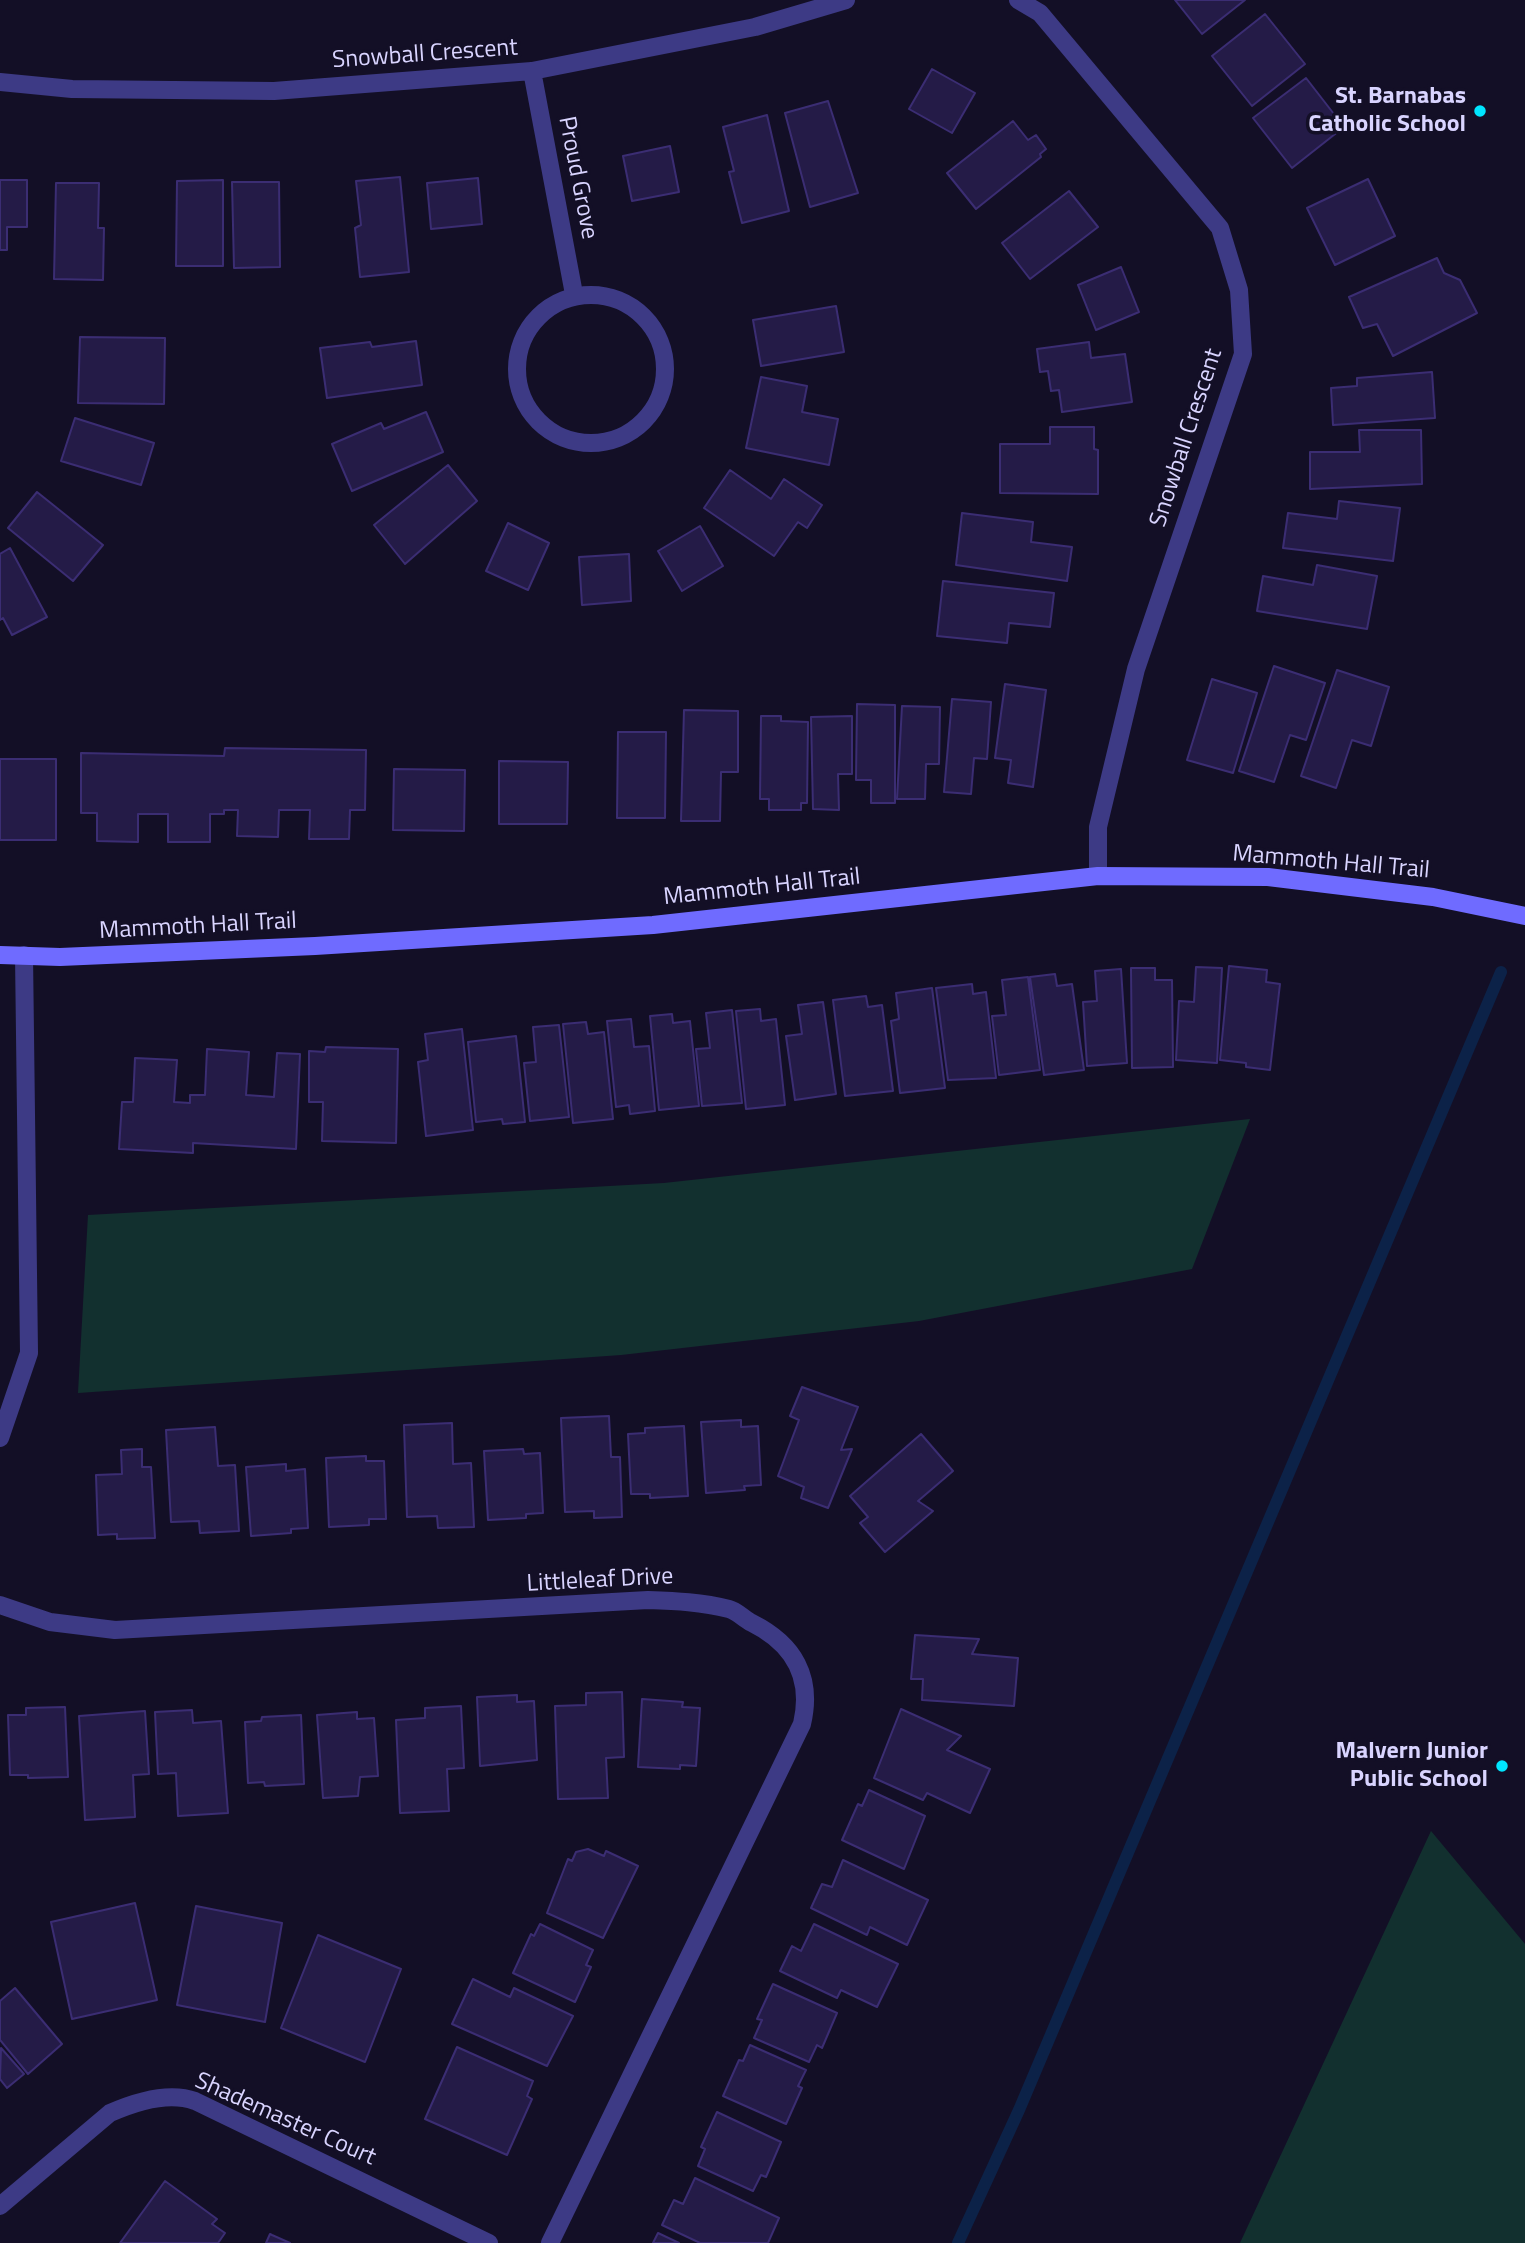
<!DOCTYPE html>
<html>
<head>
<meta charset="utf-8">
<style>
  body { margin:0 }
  canvas { display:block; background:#130f26 }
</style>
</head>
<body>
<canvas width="1525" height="2243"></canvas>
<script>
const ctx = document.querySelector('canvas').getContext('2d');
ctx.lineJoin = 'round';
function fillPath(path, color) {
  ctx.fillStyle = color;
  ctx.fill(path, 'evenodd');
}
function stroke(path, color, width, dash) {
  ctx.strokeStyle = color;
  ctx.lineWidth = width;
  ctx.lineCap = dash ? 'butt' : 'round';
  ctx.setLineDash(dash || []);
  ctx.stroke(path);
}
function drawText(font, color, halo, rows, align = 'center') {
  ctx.font = font + ' "Titillium Web",sans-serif';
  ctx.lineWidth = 7;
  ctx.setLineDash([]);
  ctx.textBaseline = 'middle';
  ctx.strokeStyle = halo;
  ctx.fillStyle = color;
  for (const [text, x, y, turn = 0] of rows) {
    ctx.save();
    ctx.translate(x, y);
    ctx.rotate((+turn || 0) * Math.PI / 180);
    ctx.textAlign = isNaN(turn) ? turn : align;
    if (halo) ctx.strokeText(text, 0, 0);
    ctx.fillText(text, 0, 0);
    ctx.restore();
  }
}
fillPath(new Path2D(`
  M1250 1119 1192 1269 919 1321 621 1355 78 1393 88 1215 664 1183Z
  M1431 1831 1525 1944V2243H1240Z`), '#12302f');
stroke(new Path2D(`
  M958 2243 1019 2110 1501 972`), '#0c2248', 12);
const building = new Path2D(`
  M1175 0H1245L1202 34Z
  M1265 14 1305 64 1252 106 1212 56Z
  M932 69 975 93 952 133 909 109Z
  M1306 78 1344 127 1292 168 1253 118Z
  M828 101 858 193 810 207 785 113Z
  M767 115 789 211 742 223 729 172 734 171 723 127Z
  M1013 121 1028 140 1036 135 1046 149 1040 154 1041 157 976 209 947 173Z
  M670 146 679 192 632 201 623 156Z
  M400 177 409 272 360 277 355 228 361 225 356 181Z
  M478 178 482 224 431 229 427 183Z
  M1368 179 1395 236 1335 265 1307 208Z
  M0 180H27V227H7V250H0Z
  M223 180V266H176L177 181Z
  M232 182H279L280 267 234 268Z
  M56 183H99L98 228H104L103 280 54 279Z
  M1069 191 1098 227 1030 279 1002 243Z
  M1437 258 1444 273 1460 280 1477 313 1393 356 1377 324 1363 328 1349 297Z
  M1121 267 1139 312 1096 330 1078 285Z
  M836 306 844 352 761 366 753 320Z
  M80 337 165 338 164 404 78 403Z
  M416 341 422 385 327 398 320 348 370 342 372 347Z
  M1089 342 1091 358 1125 354 1132 402 1062 412 1059 390 1051 391 1048 371 1040 372 1037 349Z
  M1432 372 1435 418 1333 425 1331 388 1357 386V378Z
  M761 377 807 386 802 412 838 419 829 465 746 448Z
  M426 412 443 452 352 491 332 444 381 423 384 429Z
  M75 418 154 443 141 485 61 461Z
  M1050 427H1094V449L1098 450V494L1000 493V444H1050Z
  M1359 430H1421L1422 484 1310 489V452H1360Z
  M448 465 477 501 405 564 374 525Z
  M730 470 771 499 784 479 822 505 807 528 798 522 774 556 704 508Z
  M37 492 103 545 73 581 8 528Z
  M1339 501 1400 508 1393 561 1283 548 1288 513 1337 519Z
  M962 513 1033 522 1031 542 1072 547 1067 581 956 565Z
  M508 523 549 543 528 590 486 571Z
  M700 526 723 566 682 591 658 551Z
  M10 548 47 617 12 635 3 618 0 620V554Z
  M629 554 631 601 582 605 579 557Z
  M1317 565 1377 576 1367 629 1257 611 1263 576 1313 585Z
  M943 581 1054 593 1050 627 1009 623 1007 643 937 636Z
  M1274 666 1325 683 1306 740 1290 735 1274 782 1239 771Z
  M1337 670 1389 687 1371 746 1352 740 1336 788 1301 776Z
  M1212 679 1257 693 1233 773 1187 760Z
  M1005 684 1046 690 1033 787 1008 783 1011 760 995 758Z
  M952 699 991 702 987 759 974 758 971 794 944 792Z
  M857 704 895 705V803H871V780H856Z
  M902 706 940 707 939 764H926L925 799H897Z
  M684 710 738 711V772H721L720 821H681Z
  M761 716H781V721L808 722 807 803H801V810H769V799H760Z
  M852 716V774H838L839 810 813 809 811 717Z
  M618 732H666L665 818H617Z
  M225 748 366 750 365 810H350L349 839H309L310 810H279L278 837 237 836 238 810H224V814H210V842H168V814H138V842L97 841V813H81V753L224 756Z
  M0 759H56V840H0Z
  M499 761 568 762 567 824H499Z
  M394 769 465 770 464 831 393 830Z
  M1229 966 1267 970 1266 982 1280 984 1270 1070 1246 1067V1063L1220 1060Z
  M1196 967 1222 968 1217 1063 1176 1060 1179 1001 1194 1002Z
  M1131 968H1155V980H1172L1173 1067 1132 1068Z
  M1121 969 1127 1063 1087 1066 1083 1002 1097 1001 1095 971Z
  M1055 974 1057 986 1072 984 1084 1070 1044 1075 1030 977Z
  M1028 977 1040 1070 999 1075 992 1016 1006 1015 1002 980Z
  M972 984 973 994 986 992 996 1078 948 1080 936 988Z
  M932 988 945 1088 900 1093 891 1021 899 1019 896 993Z
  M866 996 868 1007 882 1005 893 1091 845 1096 833 1000Z
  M823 1002 836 1094 795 1100 786 1036 802 1034 798 1005Z
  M760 1009 761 1021 776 1019 785 1105 746 1109 736 1011Z
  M732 1010 742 1103 702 1106 696 1049 710 1048 706 1013Z
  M672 1014 673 1023 690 1021 699 1106 659 1110 650 1016Z
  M631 1019 634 1047 649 1046 655 1111 630 1114 629 1105 616 1107 607 1021Z
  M586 1022 588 1034 604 1032 613 1119 573 1123 563 1024Z
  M559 1025 569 1117 530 1121 524 1063 536 1062 533 1027Z
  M462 1029 473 1130 426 1136 418 1062 428 1060 425 1034Z
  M516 1036 525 1122 503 1124 502 1119 476 1122 468 1042Z
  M326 1047 398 1049 396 1143 322 1141 323 1102H309V1051L325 1052Z
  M207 1049 249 1052 246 1095 274 1097 277 1053 300 1054 296 1149 193 1143V1153L119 1149 122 1102H133L135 1058 177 1060 174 1102 190 1103V1095H205Z
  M802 1387 858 1407 841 1450 852 1449 828 1508 801 1498 804 1487 778 1476 799 1420 790 1416Z
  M609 1416 611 1457H620L622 1517 594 1518V1511L565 1512 561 1418Z
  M741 1420V1427L758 1426 761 1485 744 1486 745 1490 706 1493 701 1422Z
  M452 1423 453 1464 471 1463 474 1527 438 1528 437 1516 407 1517 404 1425Z
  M684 1426 688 1496 650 1498V1494H631L628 1434 645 1433V1428Z
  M215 1427 218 1466 235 1465 239 1531 200 1533 199 1521 171 1522 166 1430Z
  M921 1434 953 1471 918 1501 933 1511 885 1552 860 1523 868 1517 850 1496Z
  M142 1449V1467H151L155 1538 117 1539V1534L98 1535 96 1475 122 1474 121 1450Z
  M523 1449 524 1454 540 1453 543 1513 526 1514V1518L488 1520 484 1451Z
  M366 1456V1461H384L386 1519H369V1525L329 1527 326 1458Z
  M286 1464V1471L305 1469 308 1528 291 1529V1533L251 1536 246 1467Z
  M915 1635 979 1639 972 1654 1018 1658 1014 1706 922 1700 923 1679H911Z
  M622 1692 624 1757 606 1758 608 1798 558 1799 555 1706 586 1705V1693Z
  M517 1695V1702L534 1701 537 1760 480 1766 477 1697Z
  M642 1699 683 1702 682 1707 700 1708 696 1766 680 1765V1769L638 1767Z
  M461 1706 464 1768 447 1769 449 1811 400 1813 396 1720 425 1718V1708Z
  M65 1707 68 1777 28 1778V1775H10L8 1715H26V1708Z
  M901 1709 961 1736 947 1750 990 1769 970 1813 927 1793 923 1800 874 1778Z
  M192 1710 193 1723 221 1721 228 1813 178 1816 176 1773 158 1774 155 1712Z
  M145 1711 149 1774 133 1775 135 1817 85 1820 79 1716Z
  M357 1712V1719L374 1718 378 1776 360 1777 358 1796 323 1798 317 1715Z
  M301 1715 304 1784 265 1786 264 1782 248 1783 245 1722 261 1721 262 1717Z
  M869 1790 925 1816 904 1869 842 1840 858 1804 862 1806Z
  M588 1849 604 1856 606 1851 638 1866 603 1938 547 1913 568 1859 572 1861 576 1852Z
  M843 1860 928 1900 907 1945 870 1927 867 1935 811 1908 822 1884 832 1887Z
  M135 1903 157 2000 72 2019 51 1922Z
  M196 1906 282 1923 265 2022 177 2005Z
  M540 1924 593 1950 586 1965 591 1967 575 2002 513 1973 531 1934 534 1936Z
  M814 1924 898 1964 877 2007 841 1990 837 1998 780 1971 792 1946 801 1951Z
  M318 1935 401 1969 365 2062 281 2028Z
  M473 1979 510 1997 514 1988 573 2016 547 2066 452 2024Z
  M773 1984 837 2013 822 2048 817 2045 809 2062 754 2038 762 2020 757 2019Z
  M15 1988 62 2044 28 2074 0 2040V2001Z
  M750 2045 806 2070 798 2086 802 2088 786 2124 723 2096 739 2060 743 2061Z
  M457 2047 533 2081 527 2096 532 2099 507 2155 425 2119Z
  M1 2048 24 2074 7 2088 0 2079Z
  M717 2112 781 2142 766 2177 761 2175 753 2191 698 2166 705 2149 701 2147Z
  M695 2178 779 2218 768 2243H700L662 2225 674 2200 683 2204Z
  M165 2181 217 2219 212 2224 225 2233 218 2243H120Z
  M658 2233 679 2243H653Z
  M270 2234 272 2235 290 2243H266Z`);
fillPath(building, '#241b47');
stroke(building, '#3b2d73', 2);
stroke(new Path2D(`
  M1018 0 1040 13 1220 228 1239 290 1243 354 1136 669 1098 827V876
  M532 71 574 294
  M0 82 72 89 274 91 532 71 755 27 846 0
  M517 369a74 74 0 1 1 148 0a74 74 0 1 1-148 0Z
  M0 1438 29 1353 24 955
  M0 1605 50 1622 115 1630 648 1600C675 1601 702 1602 729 1609 737 1611 744 1619 752 1623 794 1644 813 1677 802 1724L550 2243
  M0 2206 110 2113C135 2102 168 2091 195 2101L489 2243`), '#3d3a85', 18);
stroke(new Path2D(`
  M0 955 60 957 315 946 653 925 1098 876 1268 877 1433 897 1525 916`), '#6f6bff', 18);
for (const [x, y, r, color] of [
  [1480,111,7,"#00e5ff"],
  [1502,1766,7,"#00e5ff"]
]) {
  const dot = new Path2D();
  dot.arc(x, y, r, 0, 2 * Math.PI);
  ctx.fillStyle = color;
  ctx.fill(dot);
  stroke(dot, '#130f26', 2.5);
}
drawText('24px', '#d9d4ff', '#130f26', [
  ["Snowball Crescent",425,55,-4],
  ["Proud Grove",577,178,79],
  ["Snowball Crescent",1187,438,-72],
  ["Mammoth Hall Trail",1331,863,5],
  ["Mammoth Hall Trail",762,888,-6],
  ["Mammoth Hall Trail",198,927,-3],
  ["Littleleaf Drive",600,1581,-3],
  ["Shademaster Court",285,2120,24]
]);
drawText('bold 24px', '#d9d4ff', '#130f26', [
  ["St. Barnabas",1466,97],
  ["Catholic School",1466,125],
  ["Malvern Junior",1488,1752],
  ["Public School",1488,1780]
], 'right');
</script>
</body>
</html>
